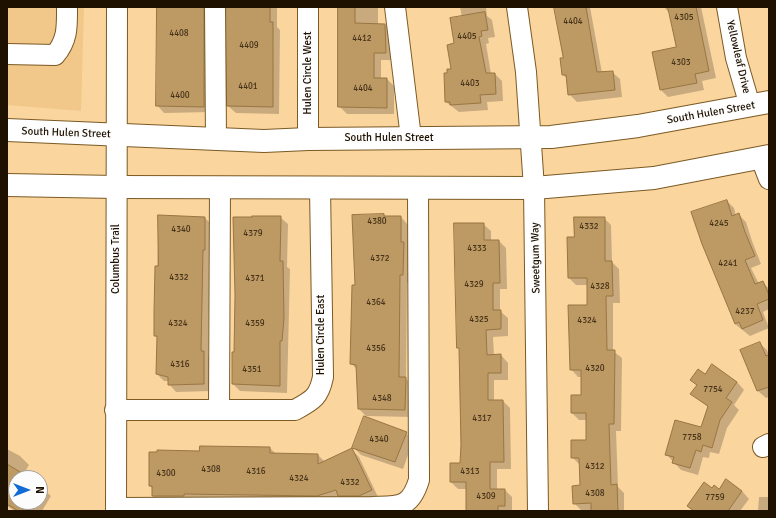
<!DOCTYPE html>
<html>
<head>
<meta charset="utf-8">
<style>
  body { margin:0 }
  #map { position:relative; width:776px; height:518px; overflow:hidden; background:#fbd59e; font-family:Signika,sans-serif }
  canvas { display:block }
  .frame { position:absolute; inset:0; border:8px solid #1e1100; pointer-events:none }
  .north { position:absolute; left:8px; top:470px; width:40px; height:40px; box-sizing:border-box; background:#fcfcfc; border:1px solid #a39e97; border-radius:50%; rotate:90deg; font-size:11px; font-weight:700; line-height:16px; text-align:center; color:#1e1100 }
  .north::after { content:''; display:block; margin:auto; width:14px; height:18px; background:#106bd4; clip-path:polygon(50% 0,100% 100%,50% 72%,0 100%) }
</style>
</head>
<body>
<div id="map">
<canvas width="776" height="518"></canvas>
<div class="frame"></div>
<div class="north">N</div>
</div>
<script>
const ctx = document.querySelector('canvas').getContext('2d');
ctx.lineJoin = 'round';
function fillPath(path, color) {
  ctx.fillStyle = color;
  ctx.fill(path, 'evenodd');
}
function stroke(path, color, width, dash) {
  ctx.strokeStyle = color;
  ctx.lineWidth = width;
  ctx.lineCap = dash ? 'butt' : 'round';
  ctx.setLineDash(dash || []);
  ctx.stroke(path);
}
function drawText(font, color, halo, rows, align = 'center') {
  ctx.font = font + ' Signika,sans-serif';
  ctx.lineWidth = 3;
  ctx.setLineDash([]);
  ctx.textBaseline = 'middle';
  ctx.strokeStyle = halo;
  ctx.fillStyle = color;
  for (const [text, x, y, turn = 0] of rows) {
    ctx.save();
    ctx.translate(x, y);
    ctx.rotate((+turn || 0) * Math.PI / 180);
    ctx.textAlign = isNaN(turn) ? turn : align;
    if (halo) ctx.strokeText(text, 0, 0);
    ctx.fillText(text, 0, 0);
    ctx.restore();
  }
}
fillPath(new Path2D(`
  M7 7H84L81 111 7 105Z`), '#f1c78a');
fillPath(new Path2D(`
  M157 7H214L211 112 164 113 157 105Z
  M228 7H277V27L280 30 279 114 236 113 228 106Z
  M339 7H378V25H385L392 32 393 60H381V79H387L394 86V114H347L339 106Z
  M460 7H486L487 16 492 20 495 37 488 38 489 43 486 44 491 74H495L502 81 503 101 487 102 488 110 459 112 446 102 448 74 452 70 462 17Z
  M555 7H590L602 73 612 72 620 79 622 97 577 102 569 94 568 79 563 75 564 58Z
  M664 7H701L716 78 702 81 704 90 668 97 661 90 677 48 670 14Z
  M727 201 734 208 736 216 739 215 746 222 752 241 761 264 751 268 759 284 763 282 769 289V309L763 312 769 328 750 336 735 324 702 243Z
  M159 216 205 218 212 225V257H210L208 356 211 359V391L176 392 169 384V381H164L157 374 158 338 155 336Z
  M280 217 288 224 287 267 290 269 287 393 240 391 233 384Z
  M401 217 408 225V248L411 251 410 282H407L406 379 413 385 412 417 366 416 359 409 357 370 352 364 356 286Z
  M604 218 611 225 612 262 619 269 620 303H613V351L622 358 621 431H616L618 487 624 493V511L581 510 574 503 581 486 580 465 572 457 587 441V420H579L572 413 582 396V377H578L571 369 588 306V285H576L569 278 568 238H575Z
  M483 224 491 231V241H499L506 248 507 289H500V311L508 318V336L493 337 494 356 501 355 508 363V380H494V401H503L510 408 511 469H497V490H505L512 497V511H467V489H458L451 482 461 464 460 349 458 347Z
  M759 343 767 350 769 356V397L766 398 758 391 741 350Z
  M705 375 737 382 744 390 734 405 739 410 727 428 719 454 710 452 709 458 703 457 698 475 681 470 666 454 702 429 709 408 692 394 697 386 691 380Z
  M406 433 413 441 403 469 361 455 353 447Z
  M270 448 276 454 318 455 325 462 352 450 359 457 378 497 160 503 153 496V489L150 486 200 452Z
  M7 449 20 456 29 465 23 475 28 478H16V502H40V486L51 496 42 511H15L7 506Z
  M712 490 742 491 749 499 740 511H693L688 506Z
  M759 497H769V511H758Z`), '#0003');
const building = new Path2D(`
  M157 7H204V107L156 106Z
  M226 7H270V22H273V107L227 106Z
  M338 7H355V23L385 24 386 53H374V78H387V108L338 107Z
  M554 7H586L597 72 613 71 615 90 568 95 566 75H562L560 58H563Z
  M668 7H696L709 71 695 74 697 83 660 90 652 52 676 47Z
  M485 12 488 30 481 31 482 36 479 37 486 73H495L496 94 480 95 481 103 450 105V102H445L444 73H447V69H451L447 45 454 43 450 18Z
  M727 200 732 216 739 213 745 232 755 256 745 260 755 284 763 281 769 295V299L757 304 763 320 742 329 739 322 735 324 702 244 691 212Z
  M384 214V216H401V242H404L403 275H400L399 377H406L405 410 358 409 356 365 350 364 352 285H355L352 215Z
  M158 215 205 217V250H203L201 351H204V384L168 385V377L156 374 157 336H154V312L155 266H158Z
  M252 216H281L280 261H283L284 318 282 341H280V386L232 384V352H234L235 295 233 217H252Z
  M574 217H605V261H612L613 296H606L607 350H615L614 424H609L611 485 617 484 618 511H591V503L573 504 572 486 580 485 579 458H571V440H586V413H571V395H581V370H570L568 305H587V278H568L567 237H574Z
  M454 223H484V240H499L500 283H493V310H501V329L486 330 487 355 501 354V373H488V400H503L504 462H490V489H505V506H498V511H466V482H450V463H460L461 445 459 348H457Z
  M760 342 766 356 769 355V387L757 391 740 350Z
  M712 364 737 382 726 398 732 402 720 420 712 448 703 445 701 452 696 450 690 468 672 463 674 457 665 455 675 420 701 427 708 406 690 394 697 385 690 380 698 369 705 374Z
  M364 416 407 432 395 462 352 448Z
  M200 446 270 447V453L318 454V464L352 448 372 490 359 496H338L336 490 317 496 184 494V496H152V486H149V452H157V450L199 451Z
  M7 464 30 478H16V502H32L27 511H18L7 504Z
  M726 479 742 491 728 511H694L687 506 704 482 712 488 714 485 719 489Z`);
fillPath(building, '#bd9964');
stroke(building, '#987541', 1);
const minor = new Path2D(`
  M215 7 216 139
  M308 7V139
  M395 7 411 138
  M517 7 526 72 534 188 538 511
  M727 7 736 58 750 106
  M7 54 55 55C68 40 67 26 67 7
  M761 158 769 179
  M115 410H295C313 400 319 397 323 377L320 188
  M219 410 220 187
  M763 447 769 444
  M116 508 372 507C399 506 410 509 419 480L418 188
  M116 511 117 7`);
const major = new Path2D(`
  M7 130 264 141 308 139 551 137 638 126 769 102
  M7 185 116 187 534 188 654 178 769 156`);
stroke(minor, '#7b5a24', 22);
stroke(major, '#7b5a24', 24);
stroke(minor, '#fff', 20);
stroke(major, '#fff', 22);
drawText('9px', '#463319', null, [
  ["4305",684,18],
  ["4404",573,22],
  ["4408",179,34],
  ["4405",467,37],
  ["4412",362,39],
  ["4409",249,46],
  ["4303",681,63],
  ["4403",470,84],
  ["4401",248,87],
  ["4404",363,89],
  ["4400",180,96],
  ["4380",377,222],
  ["4245",719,224],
  ["4332",589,227],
  ["4340",181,230],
  ["4379",253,234],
  ["4333",477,249],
  ["4372",380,259],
  ["4241",728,264],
  ["4332",179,278],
  ["4371",255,279],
  ["4329",474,285],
  ["4328",600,287],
  ["4364",376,303],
  ["4237",745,312],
  ["4325",479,320],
  ["4324",587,321],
  ["4324",178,324],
  ["4359",255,324],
  ["4356",376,349],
  ["4316",180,365],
  ["4320",595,369],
  ["4351",252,370],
  ["7754",713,390],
  ["4348",382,399],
  ["4317",482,419],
  ["7758",692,438],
  ["4340",379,440],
  ["4312",595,467],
  ["4308",211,470],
  ["4316",256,472],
  ["4313",470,472],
  ["4300",166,474],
  ["4324",299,479],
  ["4332",350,483],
  ["4308",595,494],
  ["4309",486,497],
  ["7759",715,498]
]);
drawText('11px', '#1e1100', '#fcfcfc', [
  ["Yellowleaf Drive",738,57,77],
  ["Hulen Circle West",308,73,-90],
  ["South Hulen Street",711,113,-10],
  ["South Hulen Street",66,133,2],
  ["South Hulen Street",389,138],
  ["Sweetgum Way",536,258,-91],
  ["Columbus Trail",116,259,-90],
  ["Hulen Circle East",321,335,-90]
]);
</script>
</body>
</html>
